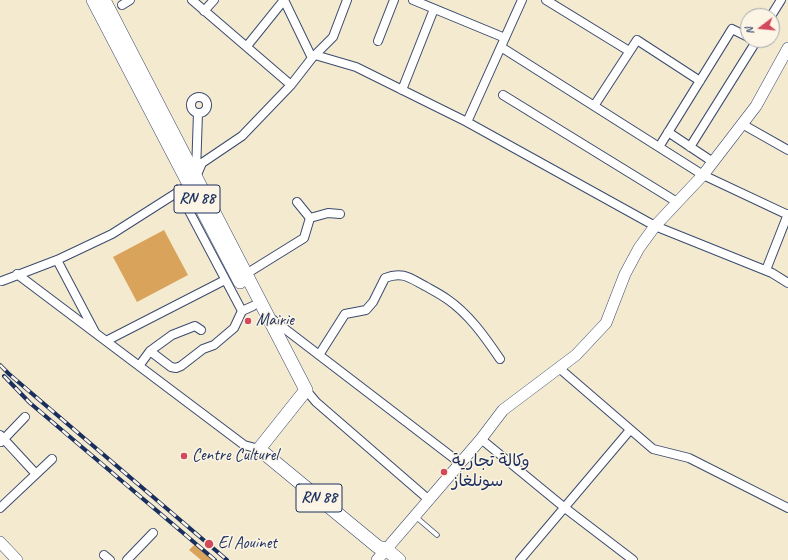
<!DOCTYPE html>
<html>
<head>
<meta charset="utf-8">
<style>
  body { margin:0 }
  #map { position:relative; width:788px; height:560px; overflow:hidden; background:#f3ead0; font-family:Caveat,sans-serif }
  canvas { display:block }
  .north { position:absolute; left:740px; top:8px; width:40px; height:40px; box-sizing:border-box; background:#fcf5e5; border:1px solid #a2a6af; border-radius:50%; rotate:254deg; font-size:11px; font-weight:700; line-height:16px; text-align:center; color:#1b2f5e }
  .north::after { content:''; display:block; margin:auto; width:14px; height:18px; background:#d1495b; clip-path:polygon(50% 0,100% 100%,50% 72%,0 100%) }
</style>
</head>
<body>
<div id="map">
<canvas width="788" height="560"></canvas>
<div class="north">N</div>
</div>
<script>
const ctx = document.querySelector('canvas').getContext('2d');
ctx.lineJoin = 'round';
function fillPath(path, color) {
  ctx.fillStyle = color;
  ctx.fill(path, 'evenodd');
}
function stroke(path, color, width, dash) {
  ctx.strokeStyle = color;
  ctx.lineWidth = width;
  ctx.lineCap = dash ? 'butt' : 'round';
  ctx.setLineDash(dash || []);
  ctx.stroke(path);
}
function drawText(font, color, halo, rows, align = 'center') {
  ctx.font = font + ' Caveat,"Playpen Sans Arabic",sans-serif';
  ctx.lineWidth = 3;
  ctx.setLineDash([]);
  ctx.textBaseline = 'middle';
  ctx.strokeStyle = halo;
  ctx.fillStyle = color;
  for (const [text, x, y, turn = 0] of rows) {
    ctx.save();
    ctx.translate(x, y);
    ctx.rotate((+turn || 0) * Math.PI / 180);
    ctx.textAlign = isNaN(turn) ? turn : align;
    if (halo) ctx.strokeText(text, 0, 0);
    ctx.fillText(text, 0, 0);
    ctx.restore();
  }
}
fillPath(new Path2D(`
  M164 230 188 275 137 302 113 257Z
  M195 544 214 560H201L189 550Z`), '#d9a35b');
const lane = new Path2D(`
  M416 517 437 535`);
const street = new Path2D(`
  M192 0 291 85
  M284 0 312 58
  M413 0 505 38
  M546 0 629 51
  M122 5 130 0
  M204 11 214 0
  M771 16 781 0
  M378 41 394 0
  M247 46 284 0
  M501 47 703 175 788 215
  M315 55 356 67 467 122 655 226 772 273 788 283
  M402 90 434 9
  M503 95 677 202
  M191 105a8 8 0 1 1 16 0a8 8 0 1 1-16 0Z
  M594 106 637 40 700 81
  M467 122 522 0
  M742 124 788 150
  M668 132 713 162
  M659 147 732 29 748 37
  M690 147 757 40
  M196 172 198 113
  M199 203 188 209 242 311 253 306
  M310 218 328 213 340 214
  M57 260 95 332
  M766 270 788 214
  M17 274 244 445 259 449
  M246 274 304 238 310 218 297 202
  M2 281 57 260 112 234 189 185 196 177 202 163 242 136 291 85 312 58 333 37 347 0
  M272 319 460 463
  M106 341 225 280
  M150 351 171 367 176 368 181 366 203 349 214 345 234 328 242 311
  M319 355 345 314 366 310 373 302 385 278C402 271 410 278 425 286 432 290 440 294 447 299 469 314 485 337 500 359
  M139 366 150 351 172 335 195 326 201 330
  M559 368 653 449 689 458 788 508
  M306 390 316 402 428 499
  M0 435 36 474
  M481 439 565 508 633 560
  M1 442 25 417
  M0 508 52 459
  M104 555 110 560
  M127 560 153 533
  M520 560 630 430`);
const secondary = new Path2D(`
  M0 542 17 560
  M377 560 481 439 503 410 576 355 606 323 625 274 639 248 655 226 703 175 756 106 788 48`);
const primary = new Path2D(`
  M93 0 240 282
  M104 0 306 390 259 449 378 547 386 549 399 560`);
stroke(lane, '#3b4b6f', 5.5);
stroke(street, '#3b4b6f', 10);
stroke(secondary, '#3b4b6f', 12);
stroke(primary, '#3b4b6f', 14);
stroke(lane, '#fff', 4);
stroke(street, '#fff', 8);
stroke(secondary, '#fff', 11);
stroke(primary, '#fff', 13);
const rail = new Path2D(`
  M0 365 9 374 227 560
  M4 376 30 403 215 560`);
stroke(rail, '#1b2f5e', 4);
stroke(rail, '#fcf5e5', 2.5, [8]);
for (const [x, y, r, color] of [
  [248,321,4,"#d1495b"],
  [184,456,4,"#d1495b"],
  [444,472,4,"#d1495b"],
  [209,544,5,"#d1495b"]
]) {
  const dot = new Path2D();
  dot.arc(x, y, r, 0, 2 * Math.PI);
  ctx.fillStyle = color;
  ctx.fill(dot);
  stroke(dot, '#fcf5e5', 1.5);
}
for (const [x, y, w] of [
  [197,199,46],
  [319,498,46]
]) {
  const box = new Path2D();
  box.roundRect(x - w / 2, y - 14, w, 28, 3);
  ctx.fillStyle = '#fcf5e5';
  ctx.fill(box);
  stroke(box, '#1b2f5e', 1);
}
drawText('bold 16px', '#1b2f5e', null, [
  ["RN 88",197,199],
  ["RN 88",319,498]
]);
drawText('17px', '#1b2f5e', '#fcf5e5', [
  ["Mairie",256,321],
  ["Centre Culturel",192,456],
  ["وكالة تجارية",452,462],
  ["سونلغاز",452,482],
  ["El Aouinet",218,544]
], 'left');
</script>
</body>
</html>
